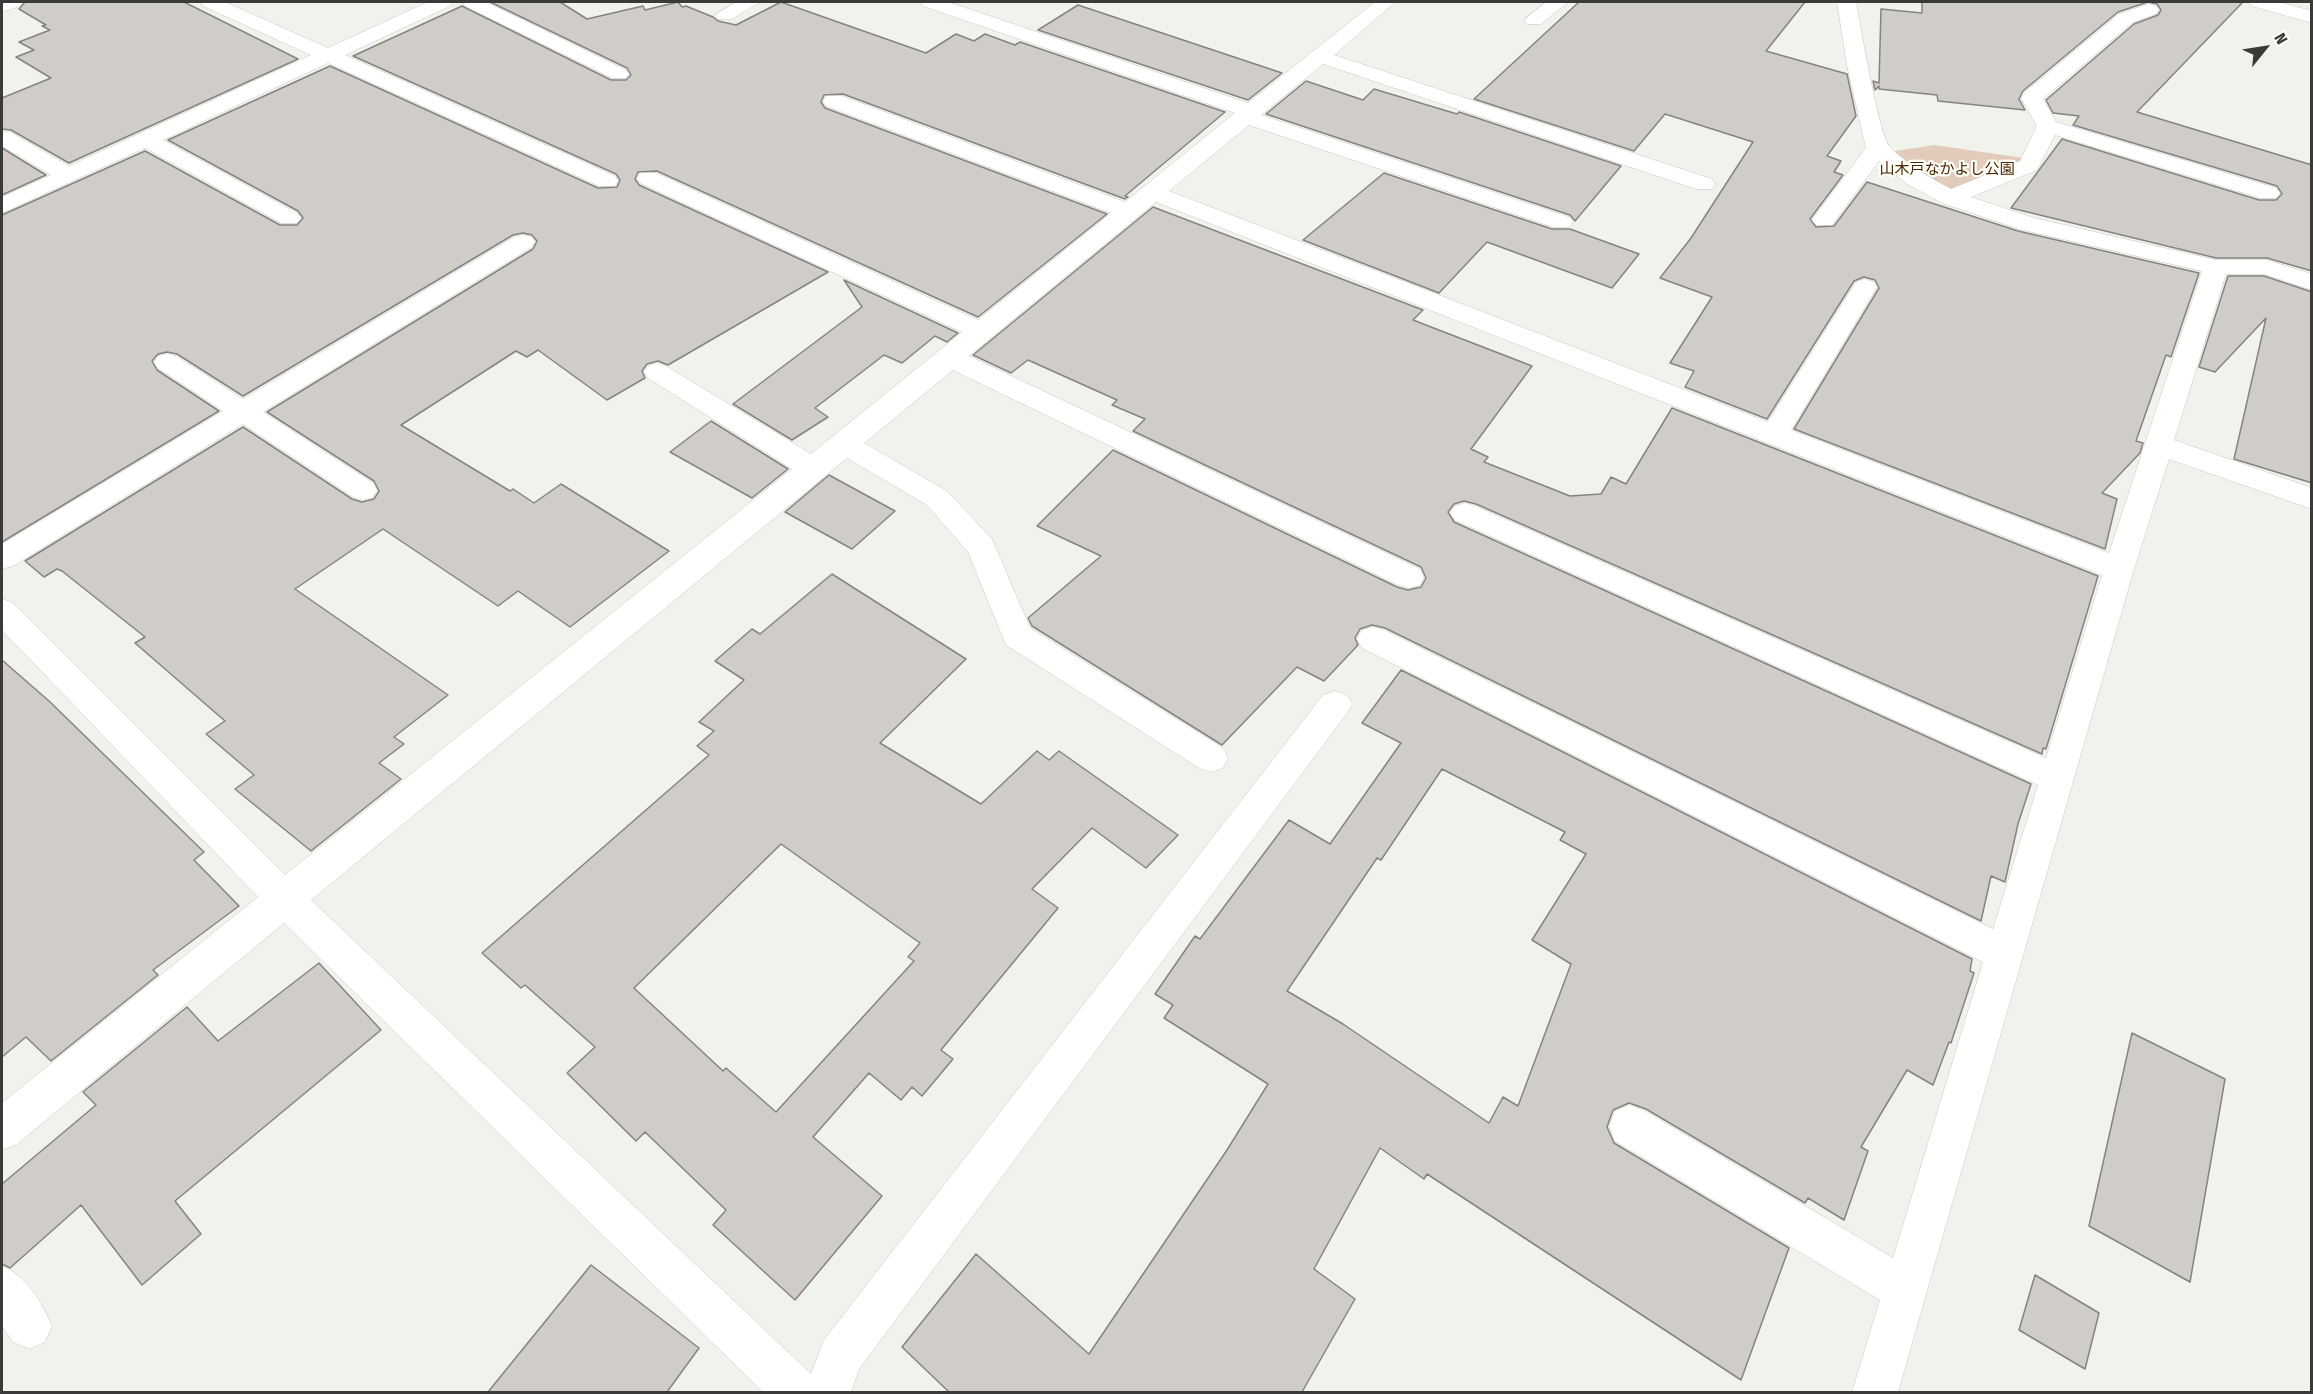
<!DOCTYPE html>
<html>
<head>
<meta charset="utf-8">
<style>
  body { margin:0 }
  #map { position:relative; width:2313px; height:1394px; overflow:hidden; background:#f0f2ec; font-family:"Fira Sans Condensed",sans-serif }
  canvas { display:block }
  .frame { position:absolute; inset:0; border:3px solid #3a3a38; pointer-events:none }
  .north { position:absolute; left:2235px; top:18px; width:60px; height:60px; -webkit-text-stroke:4px #fdfff9; paint-order:stroke; rotate:60deg; font-size:16px; font-weight:700; line-height:24px; text-align:center; color:#3a3a38 }
  .north::after { content:''; display:block; margin:auto; width:21px; height:27px; background:#3a3a38; clip-path:polygon(50% 0,100% 100%,50% 72%,0 100%) }
</style>
</head>
<body>
<div id="map">
<canvas width="2313" height="1394"></canvas>
<div class="frame"></div>
<div class="north">N</div>
</div>
<script>
const ctx = document.querySelector('canvas').getContext('2d');
ctx.lineJoin = 'round';
function fillPath(path, color) {
  ctx.fillStyle = color;
  ctx.fill(path, 'evenodd');
}
function stroke(path, color, width, dash) {
  ctx.strokeStyle = color;
  ctx.lineWidth = width;
  ctx.lineCap = dash ? 'butt' : 'round';
  ctx.setLineDash(dash || []);
  ctx.stroke(path);
}
function drawText(font, color, halo, rows, align = 'center') {
  ctx.font = font + ' "Fira Sans Condensed","Noto Sans JP",sans-serif';
  ctx.lineWidth = 4.5;
  ctx.setLineDash([]);
  ctx.textBaseline = 'middle';
  ctx.strokeStyle = halo;
  ctx.fillStyle = color;
  for (const [text, x, y, turn = 0] of rows) {
    ctx.save();
    ctx.translate(x, y);
    ctx.rotate((+turn || 0) * Math.PI / 180);
    ctx.textAlign = isNaN(turn) ? turn : align;
    if (halo) ctx.strokeText(text, 0, 0);
    ctx.fillText(text, 0, 0);
    ctx.restore();
  }
}
fillPath(new Path2D(`
  M1934 145 2031 159 1950 198 1883 153Z`), '#e3cbbb');
const building = new Path2D(`
  M25 2H184L298 59 69 163 11 130 2 129V98L51 78 16 57 34 50 19 42 50 30 42 26 46 25 19 9Z
  M490 2H560L587 19 643 6 645 10 678 2 682 7 686 6 713 17 718 21 736 25 781 2 926 53 956 34 974 41 985 34 1015 45 1020 42 1225 112 1125 196 1128 197 1125 199 843 94 824 95 821 102 825 108 1107 214 978 317 657 171 638 172 635 179 639 185 828 272 668 365 658 361 647 364 642 371 645 378 607 400 538 350 527 357 516 351 401 425 510 491 513 489 534 503 561 484 669 551 570 627 518 591 498 606 383 529 295 589 448 695 394 737 404 744 379 763 401 779 311 851 235 789 254 775 206 734 225 721 135 643 145 637 62 571 57 569 44 577 25 561 243 427 352 499 362 502 374 499 379 491 374 481 267 412 533 249 537 241 532 235 523 233 513 235 243 396 177 354 167 352 158 354 152 361 157 370 219 411 2 542V215L145 151 280 225H297L303 218 298 211 168 140 330 66 598 188 617 187 620 180 616 174 353 56 462 6 611 80H626L631 75 627 68Z
  M1579 2H1805L1766 51 1847 74 1856 116 1827 156 1841 161 1834 172 1843 175 1810 219 1816 227 1834 226 1867 182 2018 231 2199 273 2171 357 2166 355 2136 441 2143 443 2140 453 2102 493 2117 499 2105 549 1794 429 1879 288 1875 280 1864 277 1854 281 1767 419 1685 387 1694 371 1670 363 1712 297 1660 278 1691 238 1753 142 1665 114 1634 151 1474 99Z
  M1922 2H2243L2137 112 2312 165V271L2267 258H2216L2011 208 2062 139 2259 200H2276L2282 194 2277 186 2073 125 2079 116 2053 113 2046 100 2134 24 2158 15 2161 10 2157 4 2148 2 2118 12 2023 91 2019 99 2025 110 1938 101 1937 95 1879 89V86L1875 90 1873 81 1879 83 1881 9 1922 13Z
  M1078 5 1282 73 1248 100 1038 30Z
  M1306 81 1363 100 1374 89 1457 114 1459 112 1621 166 1575 221 1570 215 1266 114Z
  M2 148 46 175 2 195Z
  M1384 173 1552 229H1570L1639 254 1612 288 1487 242 1439 293 1303 240Z
  M1153 207 1423 310 1413 320 1532 366 1471 449 1488 457 1484 462 1570 496 1601 494 1611 477 1626 484 1672 408 2098 576 2046 749 2043 748 2042 754 1476 504 1464 501 1454 504 1448 512 1454 522 2031 784 2018 824 2005 882 1991 876 1981 921 1385 628 1372 625 1360 629 1355 638 1358 645 1324 681 1297 667 1222 745 1032 626 1028 618 1101 556 1037 526 1113 450 1397 587 1408 590 1421 587 1426 578 1421 567 1133 431 1145 419 1112 405 1117 400 1028 360 1011 373 973 355Z
  M2228 276H2264L2312 292V483L2234 459 2266 318 2215 372 2199 367Z
  M844 280 958 333 947 342 935 336 902 363 884 355 815 408 828 417 792 440 733 404 862 307Z
  M711 421 788 469 752 498 670 452Z
  M829 475 895 511 852 549 785 512Z
  M832 574 966 659 880 743 981 804 1037 751 1049 760 1059 751 1178 835 1146 868 1092 828 1032 889 1058 908 941 1050 953 1059 922 1096 912 1087 901 1100 869 1073 813 1137 882 1196 795 1300 713 1225 726 1210 645 1132 636 1141 567 1073 595 1047 525 985 521 988 482 953 709 755 697 746 714 731 699 722 744 680 715 661 752 629 760 634ZM781 844 920 943 908 957 914 961 776 1112 726 1068 723 1071 634 988Z
  M2 660 49 701 204 852 194 860 239 906 153 970 158 975 51 1061 26 1037 2 1057Z
  M1401 670 1972 959 1970 971 1974 973 1951 1043 1949 1042 1933 1085 1907 1070 1861 1147 1868 1151 1844 1220 1808 1198 1805 1203 1646 1109 1629 1103 1613 1110 1607 1127 1614 1143 1789 1248 1741 1380 1427 1174 1424 1179 1380 1148 1314 1269 1355 1299 1302 1392H949L902 1347 976 1254 1089 1354 1227 1150 1268 1084 1164 1018 1173 1005 1155 994 1195 936 1200 939 1289 820 1330 844 1401 743 1362 723ZM1442 769 1565 832 1560 840 1586 854 1532 940 1571 964 1518 1106 1503 1097 1489 1123 1343 1024 1287 991 1377 858 1381 860Z
  M319 963 381 1030 175 1201 201 1234 142 1285 81 1205 10 1268 2 1264V1184L96 1105 83 1092 187 1007 218 1041Z
  M2132 1033 2225 1079 2190 1282 2089 1226Z
  M591 1265 699 1348 667 1392H488Z
  M2035 1275 2099 1313 2085 1369 2019 1330Z`);
fillPath(building, '#d0cdc8');
stroke(building, '#86847f', 1.5);
const street = new Path2D(`
  M2 2H23L20 6 2 12Z
  M201 2H225L328 48 428 2H452L450 6 345 55 615 176 618 181 615 186H599L328 63 163 140 297 213 301 218 297 223H281L145 148 2 213V197L51 175 2 146V131L10 132 69 166 311 55 203 6Z
  M462 2H486L626 70 629 74 626 78H612L465 6Z
  M736 2H760L732 19H718L715 15Z
  M921 2H948L1248 103 1375 2H1395L1334 55 1712 179 1715 184 1712 189H1696L1323 64 1261 115 1569 217 1573 222 1569 227H1553L1249 125 1169 191 1768 422 1856 282 1865 279 1874 282 1877 287 1791 430 2109 553 2202 271 2019 229 1942 203 1907 184 1879 161 1832 225H1816L1812 220 1866 148 1847 65 1837 2H1856C1860 24 1879 136 1890 147 1907 165 1930 178 1951 189L2020 161 2037 126 2021 98 2024 93 2119 14 2149 4 2156 6 2159 10 2156 14 2133 22 2043 99 2056 122 2276 188 2280 193 2276 198H2260L2055 135 2037 170 1971 197 2034 218 2216 260H2267L2312 274V290L2264 274H2226L2174 440 2312 488V509L2169 459 2134 569 1898 1392H1852L1880 1300 1615 1141 1609 1126 1615 1111 1630 1105 1645 1111 1893 1258 1983 962 1362 648 1357 639 1362 630 1373 627 1384 630 1993 929 2038 785 1455 520 1450 513 1455 506 1465 503 1475 506 2046 758 2102 575 1156 202 969 356 1420 569 1424 577 1420 585 1409 588 1398 585 953 370 864 443 947 491 992 539 1030 628 1223 748 1228 758 1223 768 1211 772 1199 768 1006 645 968 552 927 505 847 458 311 900 811 1374 824 1340 1323 695 1335 691 1347 695 1352 704 1347 713 859 1369 851 1392H763L284 923 17 1144 2 1150V1103L258 897 2 630V599L13 603 285 875 792 469 648 378 644 372 648 366 657 363 666 366 811 454 962 332 640 183 637 178 640 173H656L978 320 1111 213 826 106 823 101 826 96H842L1125 202 1235 113 923 6Z
  M1546 2H1568L1541 24H1527L1524 20Z
  M2249 2H2279L2312 11V23L2252 6Z
  M523 235 532 237 535 242 532 247 263 412 373 483 377 490 373 497 363 500 353 497 243 424 13 566 2 569V544L223 411 158 368 154 362 158 356 167 354 176 356 243 399 514 237Z
  M2 1266C26 1276 42 1302 52 1326L45 1342 29 1349 13 1342 2 1326Z`);
stroke(street, '#c8cac4', 1);
fillPath(street, '#fff');
drawText('15px', '#4b2401', '#fdfff9', [
  ["山木戸なかよし公園",1947,170]
]);
</script>
</body>
</html>
